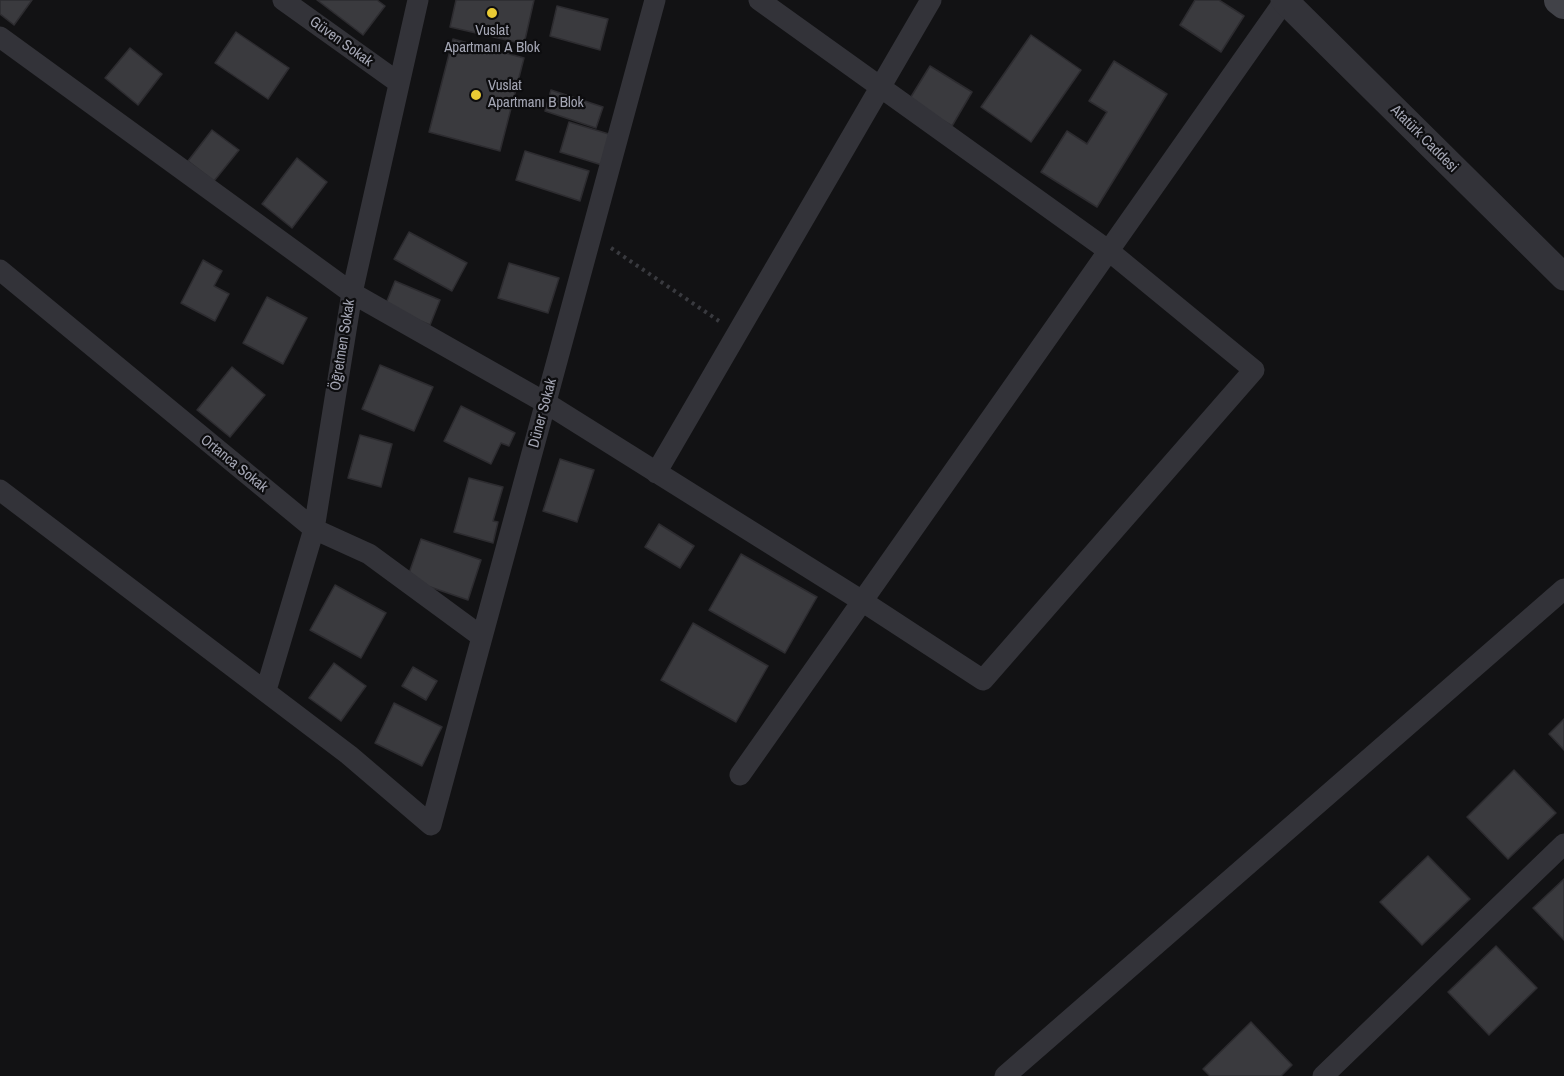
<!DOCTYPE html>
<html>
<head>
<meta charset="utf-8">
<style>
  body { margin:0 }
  canvas { display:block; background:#121214 }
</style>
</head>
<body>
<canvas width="1564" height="1076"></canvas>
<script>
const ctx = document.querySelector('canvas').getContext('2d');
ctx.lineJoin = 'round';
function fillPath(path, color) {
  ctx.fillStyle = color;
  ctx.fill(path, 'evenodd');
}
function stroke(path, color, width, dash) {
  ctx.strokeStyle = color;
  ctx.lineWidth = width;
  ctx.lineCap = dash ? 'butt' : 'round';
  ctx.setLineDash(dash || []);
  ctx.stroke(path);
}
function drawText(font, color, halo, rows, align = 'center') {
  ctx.font = font + ' "Archivo Narrow",sans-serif';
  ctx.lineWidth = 4.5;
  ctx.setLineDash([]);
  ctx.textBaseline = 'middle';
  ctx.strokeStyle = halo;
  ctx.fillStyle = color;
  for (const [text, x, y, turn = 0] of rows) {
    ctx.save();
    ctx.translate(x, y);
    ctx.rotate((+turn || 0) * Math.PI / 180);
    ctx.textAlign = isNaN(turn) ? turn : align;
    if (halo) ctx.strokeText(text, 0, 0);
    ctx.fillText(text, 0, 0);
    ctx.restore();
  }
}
const building = new Path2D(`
  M0 0H32L14 25 0 14Z
  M317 0H377L385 6 363 35Z
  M456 0H534L524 44 450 27Z
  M1195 0H1219L1244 16 1221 52 1180 25Z
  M557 6 608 19 600 50 550 36Z
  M236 32 289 68 268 99 215 63Z
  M1031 35 1081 70 1031 142 981 107Z
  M453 39 524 58 500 151 429 132Z
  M130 48 162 74 138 105 105 78Z
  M1114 61 1167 94 1097 207 1041 172 1067 131 1087 144 1107 112 1089 101Z
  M930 66 972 92 952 126 909 100Z
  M551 90 603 107 596 128 545 111Z
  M569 122 612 135 602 165 560 152Z
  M212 130 239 150 214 181 188 161Z
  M525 151 589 171 580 201 516 180Z
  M297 158 327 182 292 228 262 204Z
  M409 232 467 263 452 291 394 259Z
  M203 260 222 271 214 286 229 294 215 321 181 303Z
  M509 263 559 278 548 313 498 298Z
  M395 281 440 300 430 325 385 306Z
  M267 297 307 318 283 364 243 343Z
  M380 365 433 387 414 431 362 409Z
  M232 367 265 395 230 437 197 410Z
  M461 406 515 433 509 446 501 443 491 464 444 441Z
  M360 435 392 444 381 487 348 478Z
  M560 459 594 470 577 522 543 511Z
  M469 478 503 487 493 521 498 522 493 543 454 532Z
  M659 524 694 546 680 568 645 547Z
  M421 539 481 560 468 600 407 579Z
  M741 554 817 597 785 653 709 610Z
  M335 585 386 613 361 658 310 630Z
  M693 623 768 666 736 722 661 680Z
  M334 663 366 686 341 721 309 698Z
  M413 667 437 681 426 700 402 686Z
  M394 703 442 727 422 766 375 743Z
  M1564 719V750L1549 734Z
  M1514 770 1556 813 1508 859 1467 817Z
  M1428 856 1470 899 1422 945 1380 902Z
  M1564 879V940L1533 908Z
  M1496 946 1537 988 1489 1035 1448 992Z
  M1251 1022 1292 1065 1281 1076H1210L1203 1069Z`);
fillPath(building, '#3a3a3e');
stroke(building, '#2d2c30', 1.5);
stroke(new Path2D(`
  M611 248 719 321`), '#393a3f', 4, [3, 4.5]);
stroke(new Path2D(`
  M283 0 399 83
  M0 37 352 293 546 403 862 601 983 680 1254 370 1109 251 759 0
  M0 270 314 529 369 554 482 637
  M656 473 931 0
  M0 490 349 755 431 825 655 0
  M266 690 314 529 352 293 418 0
  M740 775 1285 0
  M1005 1076 1564 589
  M1323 1076 1564 844`), '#333339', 21);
stroke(new Path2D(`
  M1284 0 1564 277`), '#333339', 27);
stroke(new Path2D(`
  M1559 0 1564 4`), '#414248', 30);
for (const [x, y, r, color] of [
  [492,13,6,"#eacb34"],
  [476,95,6,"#eacb34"]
]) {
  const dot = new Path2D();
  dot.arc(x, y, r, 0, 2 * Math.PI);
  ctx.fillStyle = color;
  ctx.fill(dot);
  stroke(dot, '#0d0d0f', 2);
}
drawText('15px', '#a4a6b4', '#0d0d0f', [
  ["Vuslat",492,31],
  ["Apartmanı A Blok",492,48],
  ["Vuslat",488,86,"left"],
  ["Apartmanı B Blok",488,103,"left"]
]);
drawText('15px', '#a4a6b4', '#0d0d0f', [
  ["Güven Sokak",341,42,36],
  ["Atatürk Caddesi",1424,139,45],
  ["Öğretmen Sokak",343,345,-81],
  ["Düner Sokak",543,413,-75],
  ["Ortanca Sokak",234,464,39]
]);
</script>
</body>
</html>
